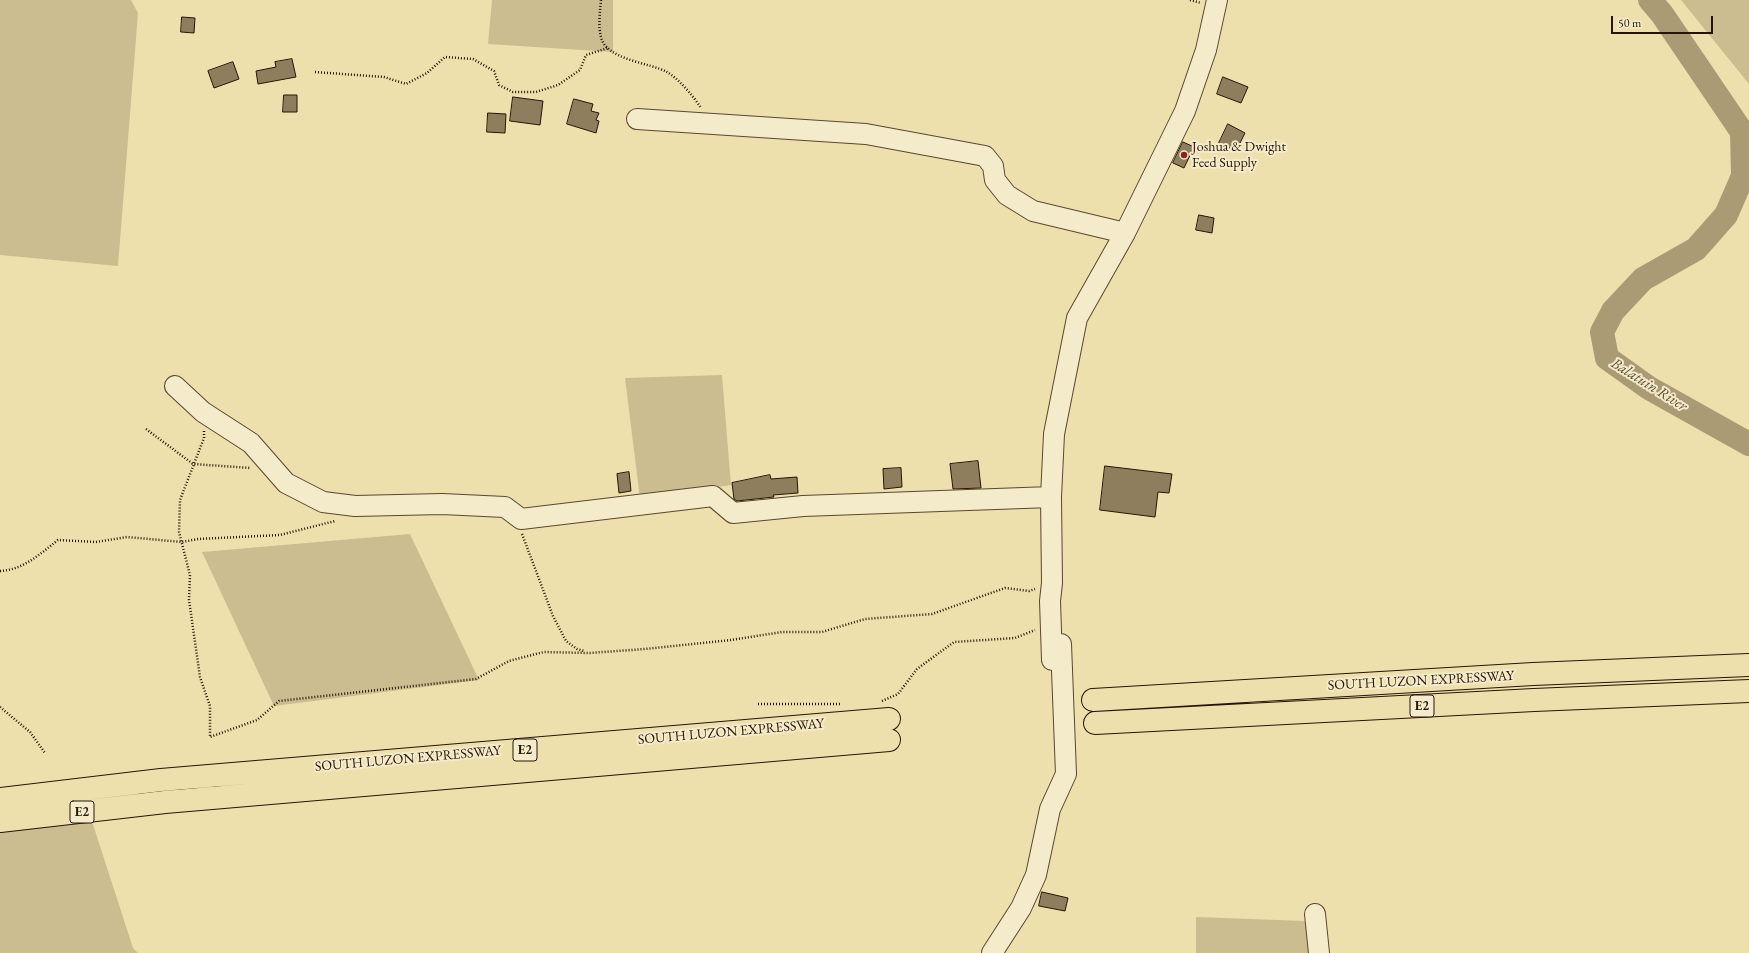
<!DOCTYPE html>
<html>
<head>
<meta charset="utf-8">
<style>
  body { margin:0 }
  #map { position:relative; width:1749px; height:953px; overflow:hidden; background:#eee0ad; font-family:"EB Garamond",serif }
  canvas { display:block }
  .scale { position:absolute; left:1611px; top:16px; width:102px; height:18px; box-sizing:border-box; border:2px solid #281406; border-top:0; padding-left:5px; font-size:12px; line-height:14px; white-space:nowrap; color:#281406; -webkit-text-stroke:3px #f4ebca; paint-order:stroke }
</style>
</head>
<body>
<div id="map">
<canvas width="1749" height="953"></canvas>
<div class="scale">50 m</div>
</div>
<script>
const ctx = document.querySelector('canvas').getContext('2d');
ctx.lineJoin = 'round';
function fillPath(path, color) {
  ctx.fillStyle = color;
  ctx.fill(path, 'evenodd');
}
function stroke(path, color, width, dash) {
  ctx.strokeStyle = color;
  ctx.lineWidth = width;
  ctx.lineCap = dash ? 'butt' : 'round';
  ctx.setLineDash(dash || []);
  ctx.stroke(path);
}
function drawText(font, color, halo, rows, align = 'center') {
  ctx.font = font + ' "EB Garamond",serif';
  ctx.lineWidth = 4;
  ctx.setLineDash([]);
  ctx.textBaseline = 'middle';
  ctx.strokeStyle = halo;
  ctx.fillStyle = color;
  for (const [text, x, y, turn = 0] of rows) {
    ctx.save();
    ctx.translate(x, y);
    ctx.rotate((+turn || 0) * Math.PI / 180);
    ctx.textAlign = isNaN(turn) ? turn : align;
    if (halo) ctx.strokeText(text, 0, 0);
    ctx.fillText(text, 0, 0);
    ctx.restore();
  }
}
fillPath(new Path2D(`
  M0 0H131L138 13 118 266 0 255Z
  M492 0H613V52L488 44Z
  M1681 0H1749V84Z
  M722 375 731 485 640 499 625 378Z
  M410 534 479 680 274 706 202 552Z
  M0 804 88 809 133 948 138 953H0Z
  M1196 917 1305 921 1310 953H1196Z`), '#ccbd91');
stroke(new Path2D(`
  M1650 0 1662 14 1742 132 1743 176 1726 215 1696 249 1643 279 1613 311 1602 332 1607 358 1649 388 1749 444`), '#ab9b74', 24);
const building = new Path2D(`
  M182 17 195 18 194 33 181 32Z
  M292 59 296 77 258 84 256 71 276 67 275 62Z
  M233 62 239 79 214 88 208 71Z
  M1223 77 1248 87 1241 103 1217 94Z
  M284 95H297V112H283Z
  M513 97 543 101 540 125 510 121Z
  M574 99 593 104 591 111 599 113 596 120 599 121 596 133 567 124Z
  M488 113 506 114 505 133 487 132Z
  M1228 124 1245 133 1236 151 1219 143Z
  M1183 142 1194 147 1184 168 1173 163Z
  M1199 215 1214 218 1212 233 1196 230Z
  M978 461 981 488 953 489 950 464Z
  M1105 466 1172 474 1169 493 1158 492 1155 517 1100 510Z
  M901 468 902 487 884 489 883 469Z
  M629 472 631 491 619 493 617 474Z
  M770 475 771 479 797 477 798 493 773 495 774 497 737 501 734 499 732 483Z
  M1042 892 1068 898 1065 911 1039 906Z`);
fillPath(building, '#8f7e5d');
stroke(building, '#281406', 1);
const minor = new Path2D(`
  M637 119 866 134 985 156 993 166 995 180 1007 195 1033 211 1125 233
  M175 386 203 412 251 443 286 483 323 502 355 506 442 504 505 507 521 519 713 496 733 513 803 506 1051 497
  M1052 660 1050 601 1052 583 1051 497 1054 434 1077 318 1125 233 1185 111 1206 50 1217 0
  M1315 914 1319 953
  M992 953 1021 908 1036 875 1050 809 1066 774 1061 644`);
const highway = new Path2D(`
  M1093 700 1533 674 1749 665
  M1095 723 1534 700 1749 691
  M0 799 161 780 889 719
  M0 821 165 802 889 740`);
stroke(minor, '#5a4730', 22);
stroke(highway, '#281406', 24);
stroke(new Path2D(`
  M601 0C600 11 598 26 601 37 606 60 651 63 667 72 679 79 694 97 701 108
  M1190 0 1201 3
  M315 72 384 77 406 84 427 73 445 57 473 59 494 71 499 85 513 92H536L558 85 580 70 586 55 608 48
  M146 429 193 464 251 468
  M204 431V438L180 500 179 532 190 575 189 600 200 677 210 706V737L257 720 279 701 476 679 509 661 544 652 589 653 645 649 731 640 782 632H822L865 619 932 614 1005 588 1029 591 1035 589
  M522 534 553 616 566 641 577 649 584 651
  M0 571C23 570 40 554 58 540L96 542 127 537 182 542 198 539 280 535 335 521
  M882 701 898 694 917 669 954 642 1015 638 1035 630
  M758 704H842
  M0 707 30 732 45 753`), '#281406', 2.5, [1, 2]);
stroke(minor, '#f4ebca', 20);
stroke(highway, '#eee0ad', 22);
for (const [x, y, r, color] of [
  [1184,155,4,"#8f2418"]
]) {
  const dot = new Path2D();
  dot.arc(x, y, r, 0, 2 * Math.PI);
  ctx.fillStyle = color;
  ctx.fill(dot);
  stroke(dot, '#f4ebca', 1.5);
}
for (const [x, y, w] of [
  [1422,706,24],
  [525,750,24],
  [82,812,24]
]) {
  const box = new Path2D();
  box.roundRect(x - w / 2, y - 11, w, 22, 3);
  ctx.fillStyle = '#f4ebca';
  ctx.fill(box);
  stroke(box, '#281406', 1);
}
drawText('bold 13px', '#281406', null, [
  ["E2",1422,706],
  ["E2",525,750],
  ["E2",82,812]
]);
drawText('14px', '#281406', '#f4ebca', [
  ["Joshua & Dwight",1192,147],
  ["Feed Supply",1192,163]
], 'left');
drawText('14px', '#281406', '#f4ebca', [
  ["SOUTH LUZON EXPRESSWAY",1421,681,-3],
  ["SOUTH LUZON EXPRESSWAY",731,732,-5],
  ["SOUTH LUZON EXPRESSWAY",408,759,-5]
]);
drawText('italic 15px', '#5c4a32', '#f4ebca', [
  ["Balatuin River",1649,385,32]
]);
</script>
</body>
</html>
